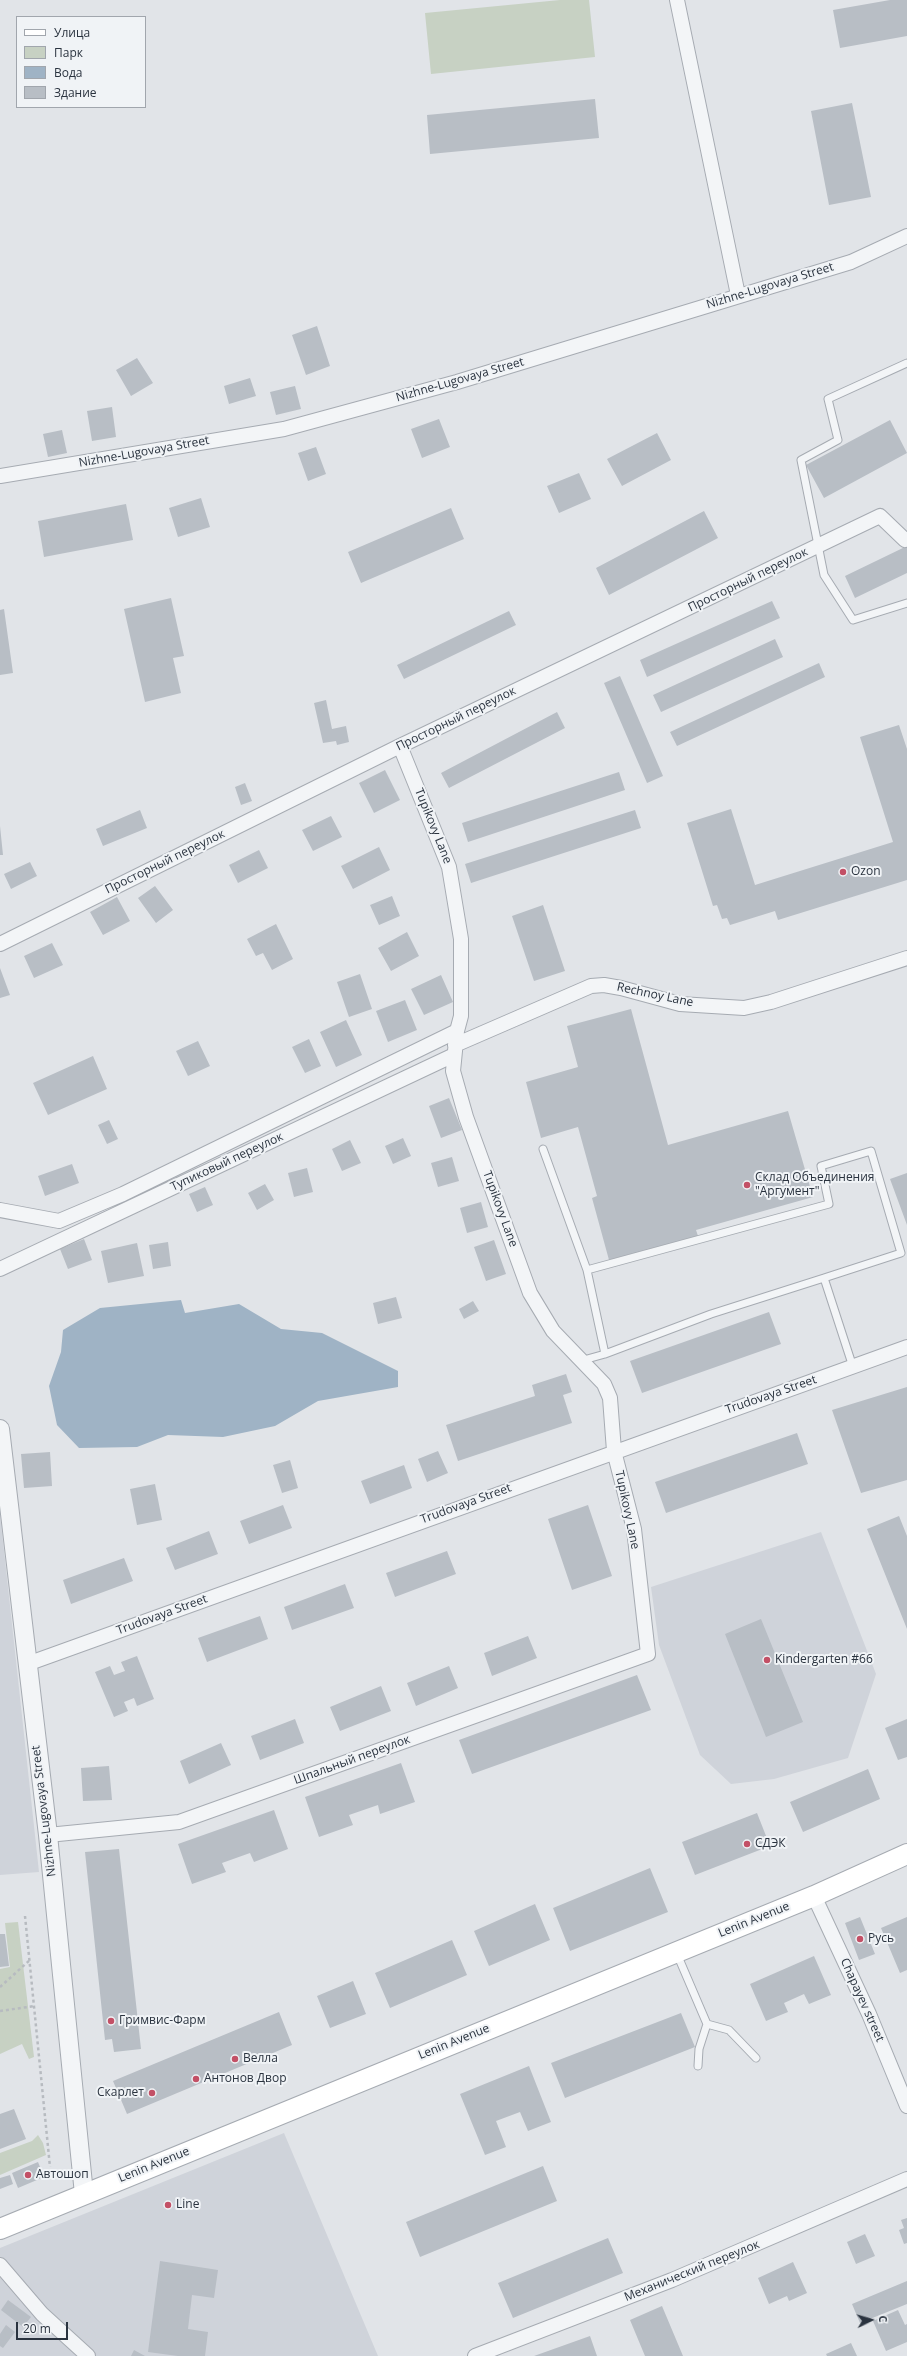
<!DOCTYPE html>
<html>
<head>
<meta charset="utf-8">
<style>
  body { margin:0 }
  #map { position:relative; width:907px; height:2356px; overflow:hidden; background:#e1e4e8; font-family:"Open Sans",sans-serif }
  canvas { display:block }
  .legend { position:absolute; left:16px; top:16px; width:130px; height:92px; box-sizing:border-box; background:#f0f3f6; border:1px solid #a1a6ad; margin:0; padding:5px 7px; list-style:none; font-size:12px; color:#2a333f }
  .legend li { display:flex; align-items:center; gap:8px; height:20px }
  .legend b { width:20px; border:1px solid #a1a6ad }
  .north { position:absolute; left:851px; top:2300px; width:40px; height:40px; -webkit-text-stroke:3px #f0f3f6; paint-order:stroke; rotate:85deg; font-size:11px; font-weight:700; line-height:16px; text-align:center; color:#2a333f }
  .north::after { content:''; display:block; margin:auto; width:14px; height:18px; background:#2a333f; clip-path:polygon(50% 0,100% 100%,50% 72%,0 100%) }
  .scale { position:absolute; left:16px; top:2322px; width:52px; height:18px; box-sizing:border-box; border:2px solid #2a333f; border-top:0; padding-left:5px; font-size:12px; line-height:14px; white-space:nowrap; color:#2a333f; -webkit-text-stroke:3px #f0f3f6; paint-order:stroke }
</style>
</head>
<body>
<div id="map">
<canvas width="907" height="2356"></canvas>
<ul class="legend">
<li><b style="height:5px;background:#fff"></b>Улица</li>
<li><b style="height:11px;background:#c7d1c3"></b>Парк</li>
<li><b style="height:11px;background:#9fb3c5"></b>Вода</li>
<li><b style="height:11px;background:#b8bec5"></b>Здание</li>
</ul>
<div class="north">С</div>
<div class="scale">20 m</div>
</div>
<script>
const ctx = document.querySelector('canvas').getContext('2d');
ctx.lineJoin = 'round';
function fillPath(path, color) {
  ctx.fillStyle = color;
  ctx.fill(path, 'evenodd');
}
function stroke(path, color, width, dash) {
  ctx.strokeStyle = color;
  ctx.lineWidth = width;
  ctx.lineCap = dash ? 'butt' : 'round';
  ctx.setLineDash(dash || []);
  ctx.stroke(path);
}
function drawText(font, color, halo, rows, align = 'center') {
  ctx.font = font + ' "Open Sans",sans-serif';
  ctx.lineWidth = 4;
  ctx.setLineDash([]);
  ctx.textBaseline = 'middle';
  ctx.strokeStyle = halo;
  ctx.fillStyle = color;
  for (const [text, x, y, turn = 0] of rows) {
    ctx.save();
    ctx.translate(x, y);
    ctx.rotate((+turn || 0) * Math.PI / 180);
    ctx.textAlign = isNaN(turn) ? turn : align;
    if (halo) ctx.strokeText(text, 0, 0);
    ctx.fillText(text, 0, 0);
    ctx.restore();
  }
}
fillPath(new Path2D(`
  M0 1514 39 1872 0 1875Z
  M821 1532 876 1674 848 1758 774 1779 731 1784 700 1755 659 1645 651 1587Z
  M284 2133 378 2356H0V2248Z`), '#cfd3da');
fillPath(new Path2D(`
  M560 0H589L595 57 431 74 425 13Z
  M18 1922 34 2057 29 2059 22 2044 0 2054V1969L10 1967 5 1923Z
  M38 2135 43 2143 46 2155 0 2175V2153L32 2141Z`), '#c7d1c3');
fillPath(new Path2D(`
  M181 1300 185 1313 239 1304 281 1329 322 1333 398 1371V1387L318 1401 275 1426 223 1437 168 1435 137 1447 79 1448 57 1425 49 1386 61 1352 63 1330 100 1308Z`), '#9fb3c5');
fillPath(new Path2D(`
  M890 0H907V36L840 48 833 10Z
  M595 99 599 138 430 154 427 115Z
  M852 103 871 197 829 205 811 111Z
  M317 326 330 366 306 375 292 335Z
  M137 358 153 383 131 396 116 370Z
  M250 378 256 396 229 404 224 386Z
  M295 386 301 409 276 415 270 392Z
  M112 407 116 437 92 441 87 411Z
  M439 419 450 447 422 458 411 429Z
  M890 420 907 453 824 498 806 465Z
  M62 430 67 453 48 457 43 434Z
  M657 433 671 460 622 486 607 459Z
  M316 447 326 474 308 481 298 453Z
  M579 473 591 499 559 513 547 486Z
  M201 498 210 527 178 537 169 508Z
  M126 504 133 540 44 557 38 521Z
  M451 508 464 539 361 583 348 552Z
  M704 511 718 538 609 595 596 568Z
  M907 546V573L855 598 845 576Z
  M171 598 184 656 173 658 181 693 145 702 124 609Z
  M772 601 780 618 647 677 640 660Z
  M4 609 13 673 0 675V610Z
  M509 611 516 625 404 679 397 665Z
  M775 639 783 657 661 712 653 695Z
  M819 663 825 677 677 746 670 732Z
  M620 676 663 776 647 783 604 683Z
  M326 700 332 729 346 726 349 742 337 745 336 741 323 743 314 703Z
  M557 712 565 728 449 788 441 773Z
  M899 725 907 749V880L778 920 775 911 730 925 727 918 722 919 717 905 713 906 687 823 731 809 755 885 893 842 860 737Z
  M385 770 400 800 374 813 359 783Z
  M619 772 625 790 468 842 462 823Z
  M245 783 252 801 241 805 235 787Z
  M140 810 147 828 103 846 96 829Z
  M635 810 641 828 471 883 465 864Z
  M331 816 342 837 313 851 302 830Z
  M0 826 3 855H0Z
  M379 847 390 870 353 889 341 866Z
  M259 850 268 868 238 883 229 865Z
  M30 862 37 876 11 889 4 874Z
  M155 886 173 910 156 923 138 898Z
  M392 896 400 916 379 925 370 905Z
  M117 897 130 921 103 935 90 912Z
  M543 905 565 971 534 981 512 916Z
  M276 924 293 959 272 970 263 953 256 956 247 939Z
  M407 932 419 956 391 971 378 948Z
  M52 943 63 965 34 978 24 956Z
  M0 968 10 995 0 998Z
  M360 974 372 1009 349 1017 337 982Z
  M441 975 453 1002 424 1015 411 989Z
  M405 1000 417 1030 388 1042 376 1011Z
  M631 1009 668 1145 788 1111 813 1197 696 1230 698 1236 609 1260 592 1198 597 1196 578 1127 541 1138 526 1082 578 1067 567 1026Z
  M346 1020 362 1055 336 1067 320 1032Z
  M309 1039 321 1066 305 1073 292 1047Z
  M198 1041 210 1066 188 1076 176 1051Z
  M93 1056 107 1089 48 1115 33 1083Z
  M449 1098 462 1130 441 1138 429 1106Z
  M109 1120 118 1139 107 1144 98 1125Z
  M403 1138 411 1156 393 1164 385 1146Z
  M350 1140 361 1163 342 1171 332 1149Z
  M452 1157 459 1181 438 1187 431 1163Z
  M72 1164 79 1183 45 1196 38 1176Z
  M307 1168 313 1192 294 1197 288 1173Z
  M907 1173V1225L890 1179Z
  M265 1184 274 1200 257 1210 248 1193Z
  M205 1187 213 1205 197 1212 189 1194Z
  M481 1202 488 1227 467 1233 460 1208Z
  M84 1239 92 1260 68 1269 60 1249Z
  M494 1240 506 1274 486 1281 474 1247Z
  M168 1242 171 1266 153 1269 149 1245Z
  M137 1243 144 1276 108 1283 101 1251Z
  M396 1297 402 1318 378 1324 373 1303Z
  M473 1301 479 1311 464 1319 459 1309Z
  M769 1312 781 1344 642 1393 630 1361Z
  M566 1374 572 1392 563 1395 572 1423 458 1461 446 1425 535 1396 532 1385Z
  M907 1387V1480L861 1493 832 1410Z
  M797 1433 808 1464 666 1513 655 1482Z
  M438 1451 448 1473 427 1482 418 1459Z
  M50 1452 52 1486 24 1488 21 1454Z
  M290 1460 298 1488 282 1493 273 1465Z
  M404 1465 412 1488 370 1504 361 1481Z
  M155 1484 162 1520 137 1525 130 1489Z
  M283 1505 292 1528 249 1544 240 1521Z
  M588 1505 612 1576 572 1590 548 1519Z
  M899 1516 907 1536V1629L867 1529Z
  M209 1531 218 1554 175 1570 166 1548Z
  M447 1551 456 1574 395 1597 386 1573Z
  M124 1558 133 1581 71 1604 63 1580Z
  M345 1584 354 1608 292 1630 284 1607Z
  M260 1616 268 1639 207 1662 198 1638Z
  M761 1619 803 1722 766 1737 725 1634Z
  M528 1636 537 1658 492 1676 484 1653Z
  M137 1656 154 1699 137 1706 134 1698 124 1702 128 1711 114 1717 95 1672 110 1666 114 1675 125 1671 121 1662Z
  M449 1666 458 1688 416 1706 407 1683Z
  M637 1675 651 1710 472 1774 459 1740Z
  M381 1686 391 1711 340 1731 330 1707Z
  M295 1719 304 1743 260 1760 251 1736Z
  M907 1719V1757L898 1760 885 1728Z
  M221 1743 231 1765 189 1784 180 1761Z
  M401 1763 415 1802 380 1814 378 1805 349 1815 353 1825 319 1837 305 1797Z
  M109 1766 112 1800 83 1801 81 1768Z
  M868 1769 880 1799 803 1832 790 1802Z
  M274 1810 288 1849 254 1862 250 1853 222 1863 226 1872 192 1884 178 1844Z
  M757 1813 770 1846 695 1875 682 1842Z
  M119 1849 141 2049 114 2052 112 2039 105 2040 85 1852Z
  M650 1868 668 1912 570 1951 553 1908Z
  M535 1904 550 1940 489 1966 474 1931Z
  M860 1917 875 1954 859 1960 845 1923Z
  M907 1917V1970L900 1973 881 1928Z
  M0 1934H5L9 1966 0 1967Z
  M452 1940 467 1975 390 2008 375 1973Z
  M814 1956 831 1995 809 2004 804 1994 784 2003 788 2012 766 2021 750 1984Z
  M353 1981 366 2014 330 2028 317 1996Z
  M279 2012 292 2045 127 2114 113 2081Z
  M681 2013 695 2047 565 2098 551 2063Z
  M529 2066 551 2122 528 2131 520 2112 496 2121 506 2147 485 2155 460 2094Z
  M14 2109 26 2139 0 2149V2114Z
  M38 2162 44 2177 18 2188 12 2173Z
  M543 2166 557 2201 420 2257 406 2222Z
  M10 2175 13 2184 0 2189V2178Z
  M907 2218V2243L904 2244 899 2230 904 2228 901 2220Z
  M865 2234 875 2256 856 2264 847 2242Z
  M608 2238 623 2273 513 2318 498 2283Z
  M160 2261 218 2270 214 2298 192 2295 188 2329 208 2332 205 2356H178L148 2352Z
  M793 2262 807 2293 789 2301 787 2296 769 2304 758 2278Z
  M907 2281V2304L860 2323 852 2304Z
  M8 2300 31 2317 23 2327 1 2310Z
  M662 2306 683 2356H645L630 2320Z
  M898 2310 905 2325 907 2324V2342L886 2351 873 2321Z
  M6 2325 15 2332 3 2348 0 2346V2334Z
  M590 2336 597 2356H534Z
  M851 2343 857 2356H827L826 2354Z
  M134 2350 145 2356H131Z`), '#b8bec5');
const service = new Path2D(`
  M907 363 828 399 838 440 801 460 824 575 853 620 907 603
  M543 1149 587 1270 605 1354
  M587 1270 829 1204 821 1166 871 1151 901 1253 824 1278 853 1367
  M580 1361 605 1354 711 1314 824 1278
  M677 1954 707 2024 729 2030 756 2058
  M698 2066 699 2049 707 2024`);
const minor = new Path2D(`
  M677 0 738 295
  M0 476 284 429 457 382 851 262 907 236
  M0 944 400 746 880 516 905 540 907 539
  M455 1045 591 986 604 985 621 988 680 1004 744 1008 771 1002 907 958
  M0 1210 59 1221 123 1194 457 1031
  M0 1269 454 1055
  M27 1664 907 1347
  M48 1835 179 1822 648 1654 634 1529 614 1451 610 1398 604 1384 553 1331 530 1293 466 1117 453 1071 457 1031 461 1016V939L449 867 400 746
  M814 1896 869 2014 907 2106
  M0 2265 42 2314 88 2356
  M475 2356 672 2280 907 2179`);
const tertiary = new Path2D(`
  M0 1429 48 1835 84 2194`);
const secondary = new Path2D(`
  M0 2229 814 1896 907 1854`);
stroke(service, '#a6abb2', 9);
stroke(minor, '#a6abb2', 16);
stroke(tertiary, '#a6abb2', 20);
stroke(secondary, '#a6abb2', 22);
stroke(new Path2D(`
  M25 1916 50 2167
  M0 1987 30 1960
  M0 2011 35 2006`), '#b7bbc0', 2.5, [3, 3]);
stroke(service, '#f3f5f7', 7);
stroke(minor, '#f3f5f7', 14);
stroke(tertiary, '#f3f5f7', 18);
stroke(secondary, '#fff', 20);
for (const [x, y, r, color] of [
  [843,872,4,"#c35066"],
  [747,1185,4,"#c35066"],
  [767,1660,4,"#c35066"],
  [747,1844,4,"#c35066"],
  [860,1939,4,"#c35066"],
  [111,2021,4,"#c35066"],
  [235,2059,4,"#c35066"],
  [196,2079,4,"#c35066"],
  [152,2093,4,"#c35066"],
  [28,2175,4,"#c35066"],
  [168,2205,4,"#c35066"]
]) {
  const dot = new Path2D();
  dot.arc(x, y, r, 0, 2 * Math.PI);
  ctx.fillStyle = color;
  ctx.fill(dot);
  stroke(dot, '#f0f3f6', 1.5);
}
drawText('12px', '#2a333f', '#f0f3f6', [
  ["Nizhne-Lugovaya Street",770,286,-17],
  ["Nizhne-Lugovaya Street",460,380,-16],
  ["Nizhne-Lugovaya Street",144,452,-10],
  ["Просторный переулок",748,580,-26],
  ["Просторный переулок",456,719,-26],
  ["Tupikovy Lane",433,826,68],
  ["Просторный переулок",165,862,-26],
  ["Rechnoy Lane",655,995,12],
  ["Тупиковый переулок",227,1162,-25],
  ["Tupikovy Lane",500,1209,70],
  ["Trudovaya Street",771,1395,-19],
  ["Trudovaya Street",466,1504,-20],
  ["Tupikovy Lane",627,1510,78],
  ["Trudovaya Street",162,1615,-20],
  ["Шпальный переулок",352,1760,-20],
  ["Nizhne-Lugovaya Street",44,1811,-97],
  ["Lenin Avenue",754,1920,-22],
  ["Chapayev street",862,2000,66],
  ["Lenin Avenue",454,2042,-22],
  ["Lenin Avenue",154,2165,-22],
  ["Механический переулок",692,2271,-22]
]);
drawText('12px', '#2a333f', '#f0f3f6', [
  ["Ozon",851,872],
  ["Склад Объединения",755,1178],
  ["\"Аргумент\"",755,1192],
  ["Kindergarten #66",775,1660],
  ["СДЭК",755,1844],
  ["Русь",868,1939],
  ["Гримвис-Фарм",119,2021],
  ["Велла",243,2059],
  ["Антонов Двор",204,2079],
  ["Скарлет",144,2093,"right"],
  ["Автошоп",36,2175],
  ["Line",176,2205]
], 'left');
</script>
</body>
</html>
